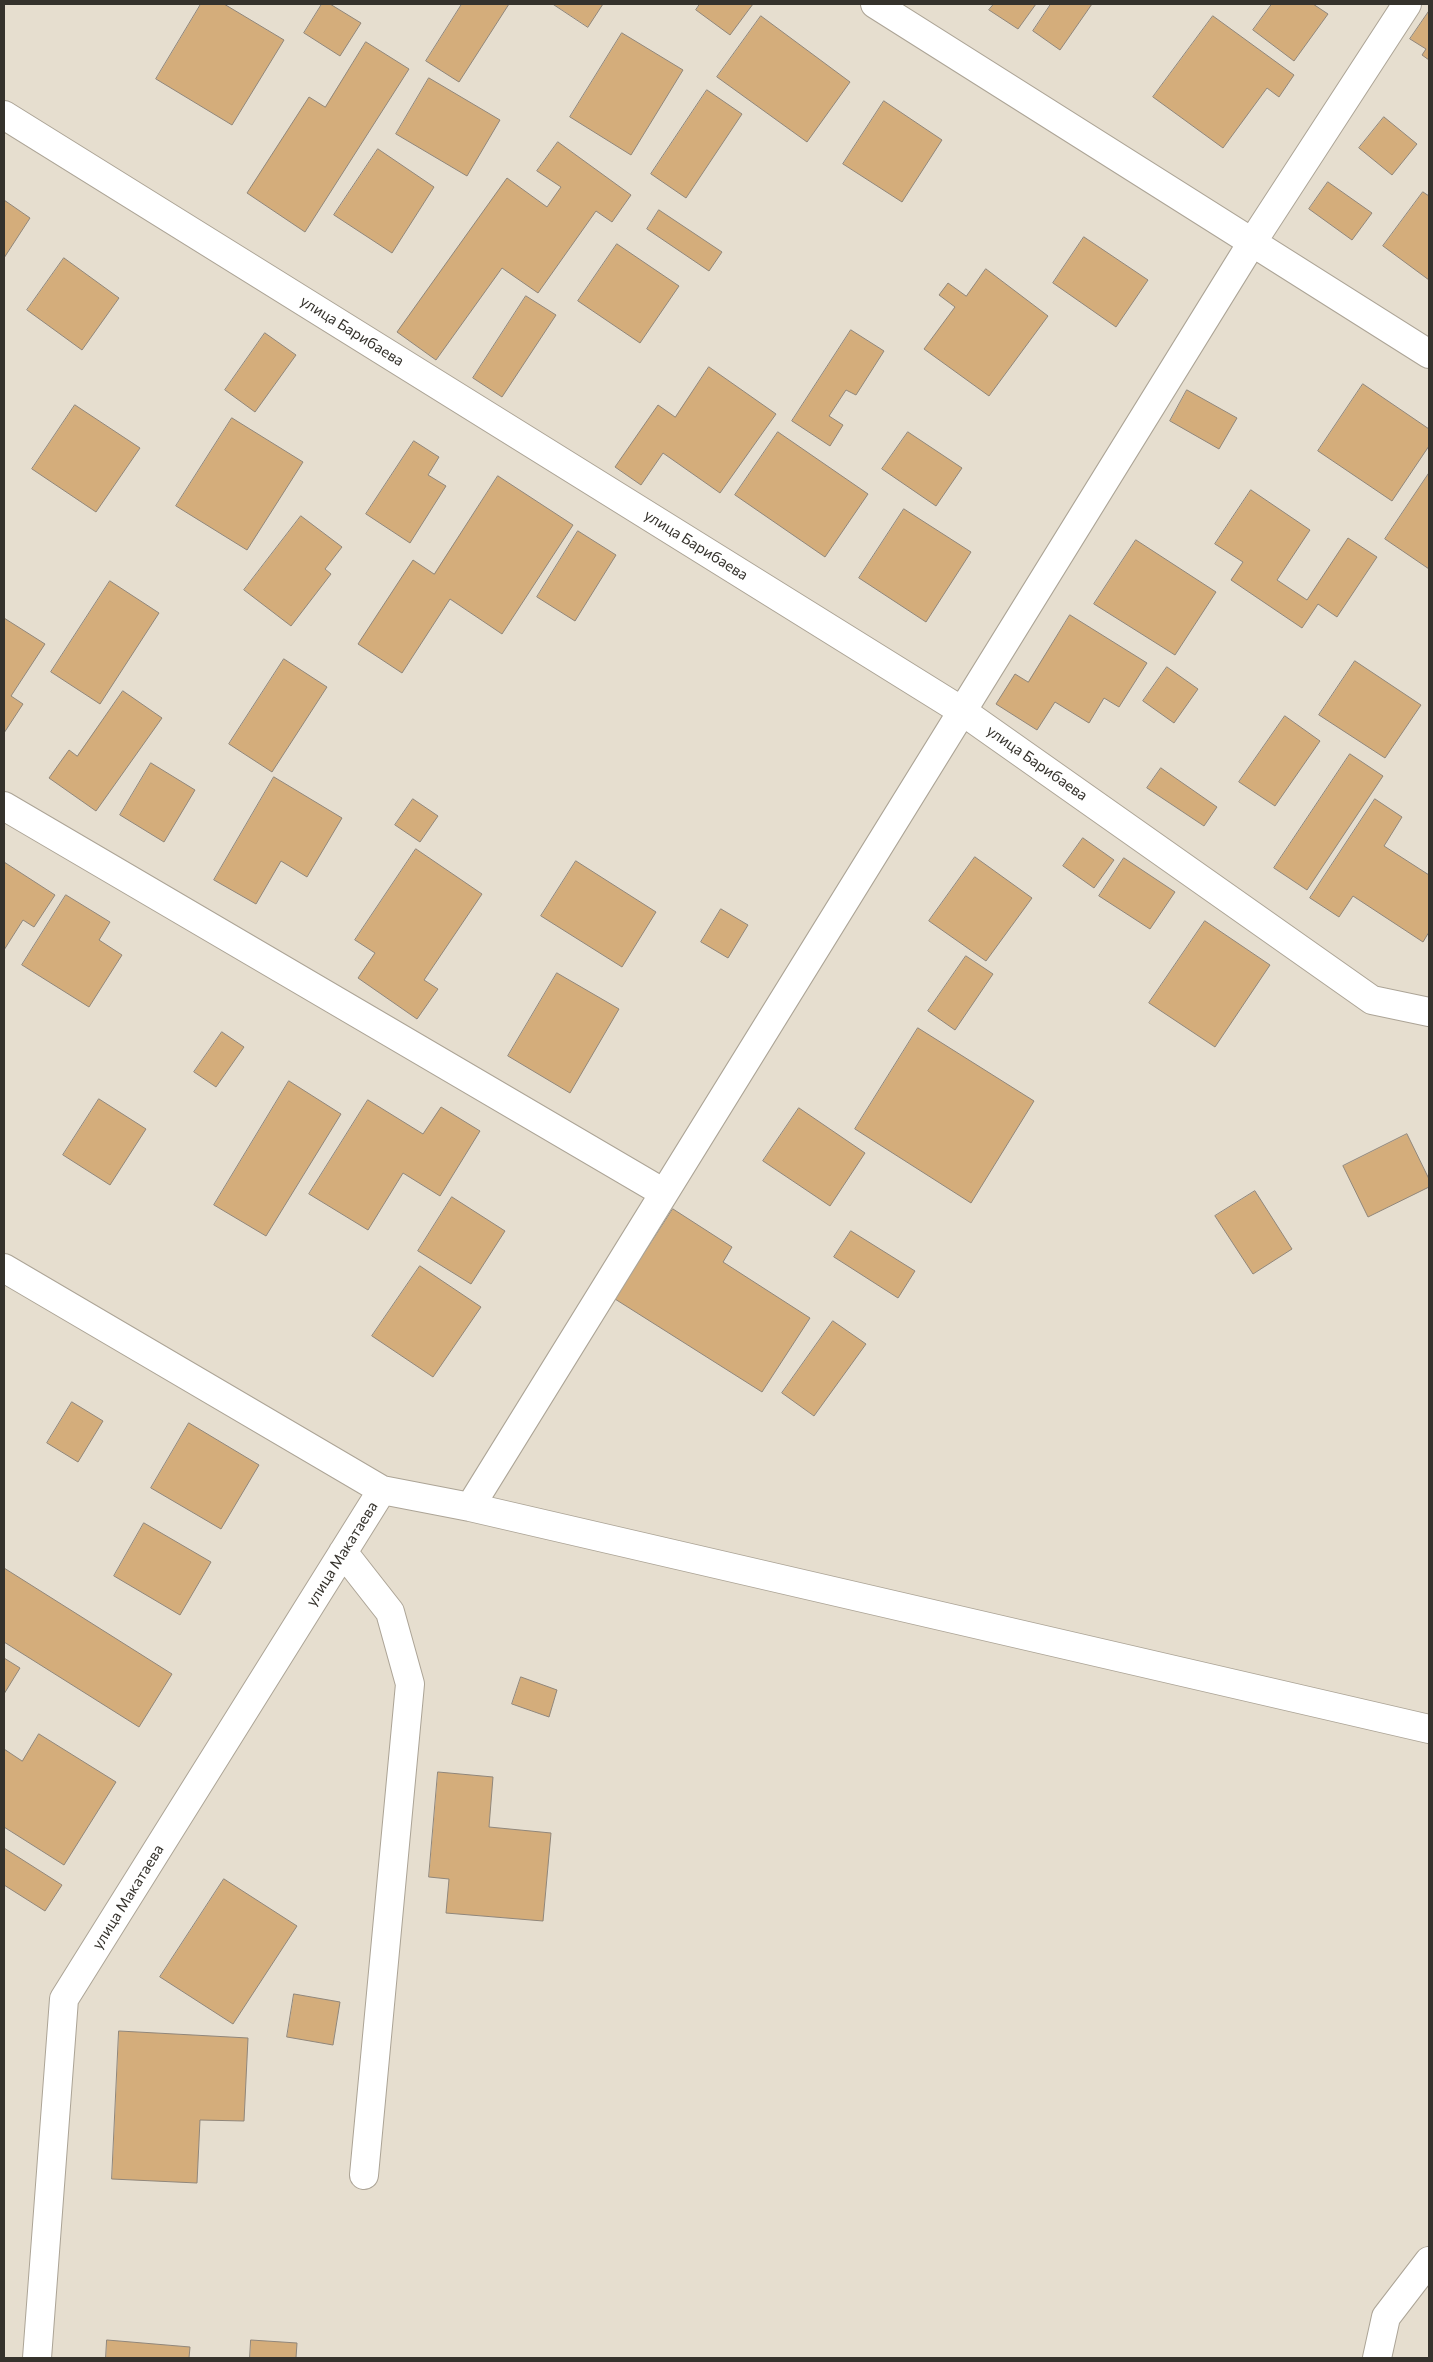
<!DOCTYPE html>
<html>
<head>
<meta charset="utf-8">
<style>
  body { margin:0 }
  #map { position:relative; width:1433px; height:2362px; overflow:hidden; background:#e6decf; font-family:Commissioner,sans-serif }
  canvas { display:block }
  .frame { position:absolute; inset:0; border:5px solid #35322c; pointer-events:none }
</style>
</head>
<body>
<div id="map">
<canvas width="1433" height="2362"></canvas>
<div class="frame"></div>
</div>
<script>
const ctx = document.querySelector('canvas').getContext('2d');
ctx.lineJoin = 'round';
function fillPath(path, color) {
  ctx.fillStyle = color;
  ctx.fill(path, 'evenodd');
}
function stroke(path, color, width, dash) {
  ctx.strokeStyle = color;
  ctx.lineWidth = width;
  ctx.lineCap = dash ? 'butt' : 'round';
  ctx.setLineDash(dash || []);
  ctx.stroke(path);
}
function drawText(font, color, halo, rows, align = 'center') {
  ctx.font = font + ' Commissioner,sans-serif';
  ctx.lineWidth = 4;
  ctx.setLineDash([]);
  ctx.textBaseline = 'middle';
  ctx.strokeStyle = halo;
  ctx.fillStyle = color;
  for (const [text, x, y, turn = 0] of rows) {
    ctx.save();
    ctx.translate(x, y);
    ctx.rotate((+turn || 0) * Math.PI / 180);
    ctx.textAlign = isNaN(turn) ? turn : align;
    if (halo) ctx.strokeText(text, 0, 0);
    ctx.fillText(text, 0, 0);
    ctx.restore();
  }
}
const building = new Path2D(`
  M201 4H224L284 40 232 125 156 79Z
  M322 4H330L361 23 340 56 304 33Z
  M462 4H509L459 82 426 61Z
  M553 4H603L588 27Z
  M700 4H753L730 35 696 10Z
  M994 4H1036L1018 29 989 10Z
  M1051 4H1092L1060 50 1033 31Z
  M1272 4H1313L1328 14 1294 61 1253 30Z
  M1429 11V60L1422 55 1426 49 1410 39Z
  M761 16 850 82 807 142 717 77Z
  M1213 16 1294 75 1279 97 1267 88 1223 148 1153 97Z
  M622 33 683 70 631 155 570 117Z
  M366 42 409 69 305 232 247 193 309 97 325 107Z
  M429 78 500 120 467 176 396 134Z
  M707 90 742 114 686 198 651 174Z
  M884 101 942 140 902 202 843 164Z
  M1384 117 1417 144 1392 175 1359 148Z
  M558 142 631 195 612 222 596 211 538 293 502 268 436 360 397 332 507 178 547 207 561 187 537 171Z
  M378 149 434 187 392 253 334 215Z
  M1328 182 1372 213 1352 240 1309 209Z
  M1423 192 1429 196V280L1383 246Z
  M4 200 30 218 4 258Z
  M659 210 722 252 709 271 647 229Z
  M1084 237 1148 280 1116 327 1053 283Z
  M617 244 679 286 640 343 578 301Z
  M64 258 119 298 82 350 27 310Z
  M986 269 1048 316 989 396 924 349 955 307 939 295 948 283 966 296Z
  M526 296 556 315 502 397 473 378Z
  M851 330 884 351 856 395 846 390 829 416 843 425 830 446 792 421Z
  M265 333 296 355 255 412 225 390Z
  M709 367 776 414 720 493 663 453 641 485 615 467 658 405 675 417Z
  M1363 384 1429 429V446L1392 501 1318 451Z
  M1187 390 1237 418 1219 449 1170 421Z
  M75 405 140 448 96 512 32 469Z
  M232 418 303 462 247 550 176 506Z
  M778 432 868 494 825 557 735 495Z
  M908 432 962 468 936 506 882 469Z
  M414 441 439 457 428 475 446 486 410 543 366 514Z
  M1429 473V569L1385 539Z
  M498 476 573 525 502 634 450 599 402 673 358 644 413 560 434 574Z
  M1251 490 1310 530 1277 580 1307 600 1348 538 1377 557 1337 617 1318 604 1302 628 1231 580 1243 562 1215 544Z
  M904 509 971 552 926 622 859 578Z
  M301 516 342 547 325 569 331 574 291 626 244 590Z
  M578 531 616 555 575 621 537 597Z
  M1136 540 1216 592 1175 655 1094 604Z
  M110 581 159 613 100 704 51 672Z
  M1070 615 1147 663 1119 707 1104 698 1089 723 1055 702 1037 730 996 704 1015 674 1028 682Z
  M4 618 45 644 11 696 23 704 4 733Z
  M284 659 327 687 272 772 229 744Z
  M1355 661 1421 705 1385 758 1319 715Z
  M1167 667 1198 689 1174 723 1143 701Z
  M123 691 162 718 96 811 49 778 69 750 77 756Z
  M1285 716 1320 741 1275 806 1239 782Z
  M1350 754 1383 776 1307 890 1274 868Z
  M151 763 195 790 164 842 120 815Z
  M1161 768 1217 807 1204 826 1147 788Z
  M274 777 342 818 307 877 281 861 256 904 214 880Z
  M413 799 438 816 420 842 395 825Z
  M1375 799 1402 817 1384 846 1429 875V932L1423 942 1353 896 1339 917 1310 898Z
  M1083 838 1114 860 1094 888 1063 866Z
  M416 849 482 894 424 980 438 989 417 1019 358 978 375 953 355 940Z
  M975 857 1032 898 986 961 929 921Z
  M1124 858 1175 892 1150 929 1099 896Z
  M576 861 656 912 622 967 541 916Z
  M4 862 55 895 34 927 23 920 4 950Z
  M66 895 110 922 99 940 122 955 89 1007 22 965Z
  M721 909 748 925 728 958 701 942Z
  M1205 921 1270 965 1215 1047 1149 1003Z
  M966 956 993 974 955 1030 928 1011Z
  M557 973 619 1009 570 1093 508 1056Z
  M918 1028 1034 1101 971 1203 855 1129Z
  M222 1032 244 1047 216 1087 194 1072Z
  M289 1081 341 1114 266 1236 214 1205Z
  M99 1099 146 1129 110 1185 63 1155Z
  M368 1100 423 1134 441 1107 480 1131 440 1196 403 1173 368 1230 309 1194Z
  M799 1108 865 1153 830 1206 763 1161Z
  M1407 1134 1429 1179V1187L1368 1217 1343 1166Z
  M1255 1191 1292 1249 1253 1274 1215 1216Z
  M452 1197 505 1231 471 1284 418 1251Z
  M673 1209 732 1247 723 1262 810 1318 762 1392 615 1299Z
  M851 1231 915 1271 898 1298 834 1257Z
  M420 1266 481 1307 433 1377 372 1336Z
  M833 1321 866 1344 814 1416 782 1393Z
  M72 1402 103 1421 78 1462 47 1443Z
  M189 1423 259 1465 221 1529 151 1488Z
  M144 1523 211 1562 180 1615 114 1576Z
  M4 1568 172 1674 139 1727 4 1642Z
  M4 1658 20 1668 4 1694Z
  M521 1677 557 1690 549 1717 512 1704Z
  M39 1734 116 1782 64 1865 4 1827V1749L22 1761Z
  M438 1772 493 1777 489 1827 551 1833 543 1921 446 1913 449 1879 429 1877Z
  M4 1848 62 1885 45 1911 4 1885Z
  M224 1879 297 1926 233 2024 160 1977Z
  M294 1994 340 2002 333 2045 287 2037Z
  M119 2031 248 2038 244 2121 200 2120 197 2183 112 2179Z
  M107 2340 190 2347 189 2358H106Z
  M251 2340 297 2343 296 2358H250Z`);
fillPath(building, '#d4ad7b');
stroke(building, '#90867a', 1);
const street = new Path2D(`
  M875 4 1429 354
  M4 115 962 711 1372 1000 1429 1012
  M4 806 664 1193
  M4 1268 382 1490 470 1507 1429 1729
  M470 1507 1253 241 1407 4
  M343 1552 390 1612 410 1684 364 2175
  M37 2358 64 1999 382 1490
  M1377 2358 1386 2317 1429 2261`);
stroke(street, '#aca496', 30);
stroke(street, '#fff', 28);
drawText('15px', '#35322c', '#fff', [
  ["улица Барибаева",352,331,32],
  ["улица Барибаева",696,545,32],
  ["улица Барибаева",1037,763,35],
  ["улица Макатаева",342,1554,-58],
  ["улица Макатаева",128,1897,-58]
]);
</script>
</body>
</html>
